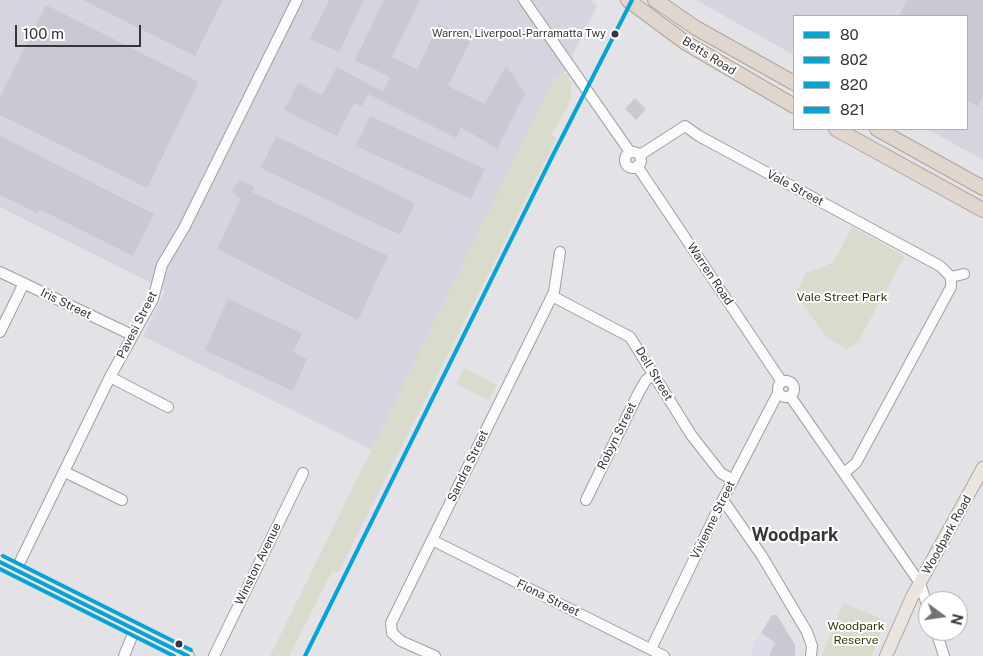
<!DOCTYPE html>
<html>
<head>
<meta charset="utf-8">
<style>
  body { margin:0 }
  #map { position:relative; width:983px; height:656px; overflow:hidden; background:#e3e2e7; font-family:"Public Sans",sans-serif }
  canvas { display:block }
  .legend { position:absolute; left:793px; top:15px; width:175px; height:115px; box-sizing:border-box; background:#fff; border:1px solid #afafaf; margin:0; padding:6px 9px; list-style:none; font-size:15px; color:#363638 }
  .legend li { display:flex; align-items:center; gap:10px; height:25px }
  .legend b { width:25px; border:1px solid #afafaf }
  .north { position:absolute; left:918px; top:591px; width:50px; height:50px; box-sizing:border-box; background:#fff; border:1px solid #afafaf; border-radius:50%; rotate:104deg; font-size:14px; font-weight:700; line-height:20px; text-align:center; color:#363638 }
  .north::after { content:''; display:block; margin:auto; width:18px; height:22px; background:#737275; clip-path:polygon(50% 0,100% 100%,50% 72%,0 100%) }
  .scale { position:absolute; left:15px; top:25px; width:126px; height:22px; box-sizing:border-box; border:2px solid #363638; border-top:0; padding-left:6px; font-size:15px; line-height:18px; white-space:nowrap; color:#363638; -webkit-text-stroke:4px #fff; paint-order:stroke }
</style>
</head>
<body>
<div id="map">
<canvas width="983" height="656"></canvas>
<ul class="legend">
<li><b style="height:6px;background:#08a2d4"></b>80</li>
<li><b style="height:6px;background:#08a2d4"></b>802</li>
<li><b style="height:6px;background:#08a2d4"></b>820</li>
<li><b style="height:6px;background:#08a2d4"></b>821</li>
</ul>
<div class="north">N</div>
<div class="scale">100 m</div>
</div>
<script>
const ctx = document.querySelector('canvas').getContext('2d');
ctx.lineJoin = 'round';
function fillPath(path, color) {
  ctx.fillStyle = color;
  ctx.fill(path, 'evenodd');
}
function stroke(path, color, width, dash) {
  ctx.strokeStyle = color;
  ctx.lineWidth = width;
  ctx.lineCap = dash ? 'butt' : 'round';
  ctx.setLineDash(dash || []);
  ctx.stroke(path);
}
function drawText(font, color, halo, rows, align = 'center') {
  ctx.font = font + ' "Public Sans",sans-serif';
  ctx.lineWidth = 4;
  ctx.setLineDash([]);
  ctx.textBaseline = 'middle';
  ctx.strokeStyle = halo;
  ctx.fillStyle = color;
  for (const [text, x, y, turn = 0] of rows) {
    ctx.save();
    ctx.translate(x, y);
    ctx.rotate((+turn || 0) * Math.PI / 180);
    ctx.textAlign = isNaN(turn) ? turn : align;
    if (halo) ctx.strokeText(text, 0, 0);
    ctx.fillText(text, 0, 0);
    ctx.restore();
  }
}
fillPath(new Path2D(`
  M772 615H777L795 645V656H750L755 643Z`), '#dddbe9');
fillPath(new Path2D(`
  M0 0H591L597 6 376 452 143 336 165 290 0 207Z
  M696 0H983V160L927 129H967V16H794V55Z`), '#d6d5df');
fillPath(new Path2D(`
  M567 73C580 97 563 114 551 135L557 138 338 573 333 570 289 656H270L556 75 559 77Z
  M852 227 905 256 858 342 847 349 828 339 795 294 806 273 834 262Z
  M464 368 497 385 489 400 456 384Z
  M843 603 885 620 872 656H822Z`), '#d9dccd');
fillPath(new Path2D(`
  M83 0H223L195 56Z
  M329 0H364L339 52 310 39Z
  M384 0H420L392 57 417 69 439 24 471 40 448 86 485 104 506 66 525 93 497 149 461 127 456 138 368 94 362 107 354 103 337 136 284 110 298 83 322 95 337 67 383 92 390 77 355 60Z
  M907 0H983V96L978 106 967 100V16H899Z
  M46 5 199 82 147 188 0 115V97Z
  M635 98 646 109 636 120 625 109Z
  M370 116 485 169 471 199 356 146Z
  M0 136 154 214 133 256 39 209 37 213 0 195Z
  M276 136 415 203 400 235 261 168Z
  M239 180 255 187 252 192 388 256 358 320 217 249 241 199 232 192Z
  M228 299 302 333 293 352 307 359 293 391 205 350Z
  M772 615H777L795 645V656H769L775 642 761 633Z`), '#c9c9d3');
const minor = new Path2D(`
  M524 0 630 152
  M625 160a8 8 0 1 1 16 0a8 8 0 1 1-16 0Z
  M640 155 685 126 699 136 940 266 951 277V287L856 463 844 473
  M637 166 782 382
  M0 272 132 335
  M951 277 964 274
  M552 296 630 337 692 436 721 473 733 480
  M0 332 24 283
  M110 377 168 407
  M778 389a8 8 0 1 1 16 0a8 8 0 1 1-16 0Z
  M790 396 920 583 928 608
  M65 472 122 500
  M586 500 638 394 646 380 654 374
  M723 500 762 556 807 632 812 646 811 656
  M432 540 664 656
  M16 570 110 377 153 299 162 265 184 228 297 0
  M936 631 944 656
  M651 649 719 507 778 393
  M124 656 135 629
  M214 656 303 473
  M435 656 401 641 392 633 391 623 554 292 560 252`);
const major = new Path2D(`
  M0 562 188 656
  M886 656 912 597 983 468`);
const highway = new Path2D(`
  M628 0 686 43 794 106
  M655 0 696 28 794 83
  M836 129 983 210
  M877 129 983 188`);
stroke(minor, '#9f9ea2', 12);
stroke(major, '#afa59d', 14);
stroke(highway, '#afa59d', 16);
stroke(minor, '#fbfbfb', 10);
stroke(major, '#ebe5df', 12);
stroke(highway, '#e0d6cd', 14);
stroke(new Path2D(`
  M305 656 551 159 632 0`), '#08a2d4', 4);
stroke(new Path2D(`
  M0 562 188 656`), '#08a2d4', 4);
stroke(new Path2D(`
  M0 569 174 656`), '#08a2d4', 4);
stroke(new Path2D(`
  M3 556 191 650`), '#08a2d4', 4);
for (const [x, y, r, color] of [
  [615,34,4.5,"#363638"],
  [179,644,4.5,"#363638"]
]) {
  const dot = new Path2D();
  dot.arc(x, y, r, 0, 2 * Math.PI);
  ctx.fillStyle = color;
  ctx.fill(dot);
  stroke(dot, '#fff', 2);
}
drawText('11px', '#363638', '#fff', [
  ["Warren, Liverpool-Parramatta Twy",606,34]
], 'right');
drawText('12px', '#363638', '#fff', [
  ["Betts Road",709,56,32],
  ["Vale Street",795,188,28],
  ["Warren Road",710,274,56],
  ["Iris Street",66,304,26],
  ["Pavesi Street",137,325,-63],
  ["Dell Street",654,374,59],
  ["Robyn Street",617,436,-64],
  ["Sandra Street",468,466,-64],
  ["Vivienne Street",713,520,-64],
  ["Woodpark Road",947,535,-61],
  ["Winston Avenue",258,564,-64],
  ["Fiona Street",548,598,26]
]);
drawText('12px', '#303505', '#fff', [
  ["Vale Street Park",842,297],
  ["Woodpark",856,626],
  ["Reserve",856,640]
]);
drawText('bold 18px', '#363638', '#fff', [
  ["Woodpark",795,535]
]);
</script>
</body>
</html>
